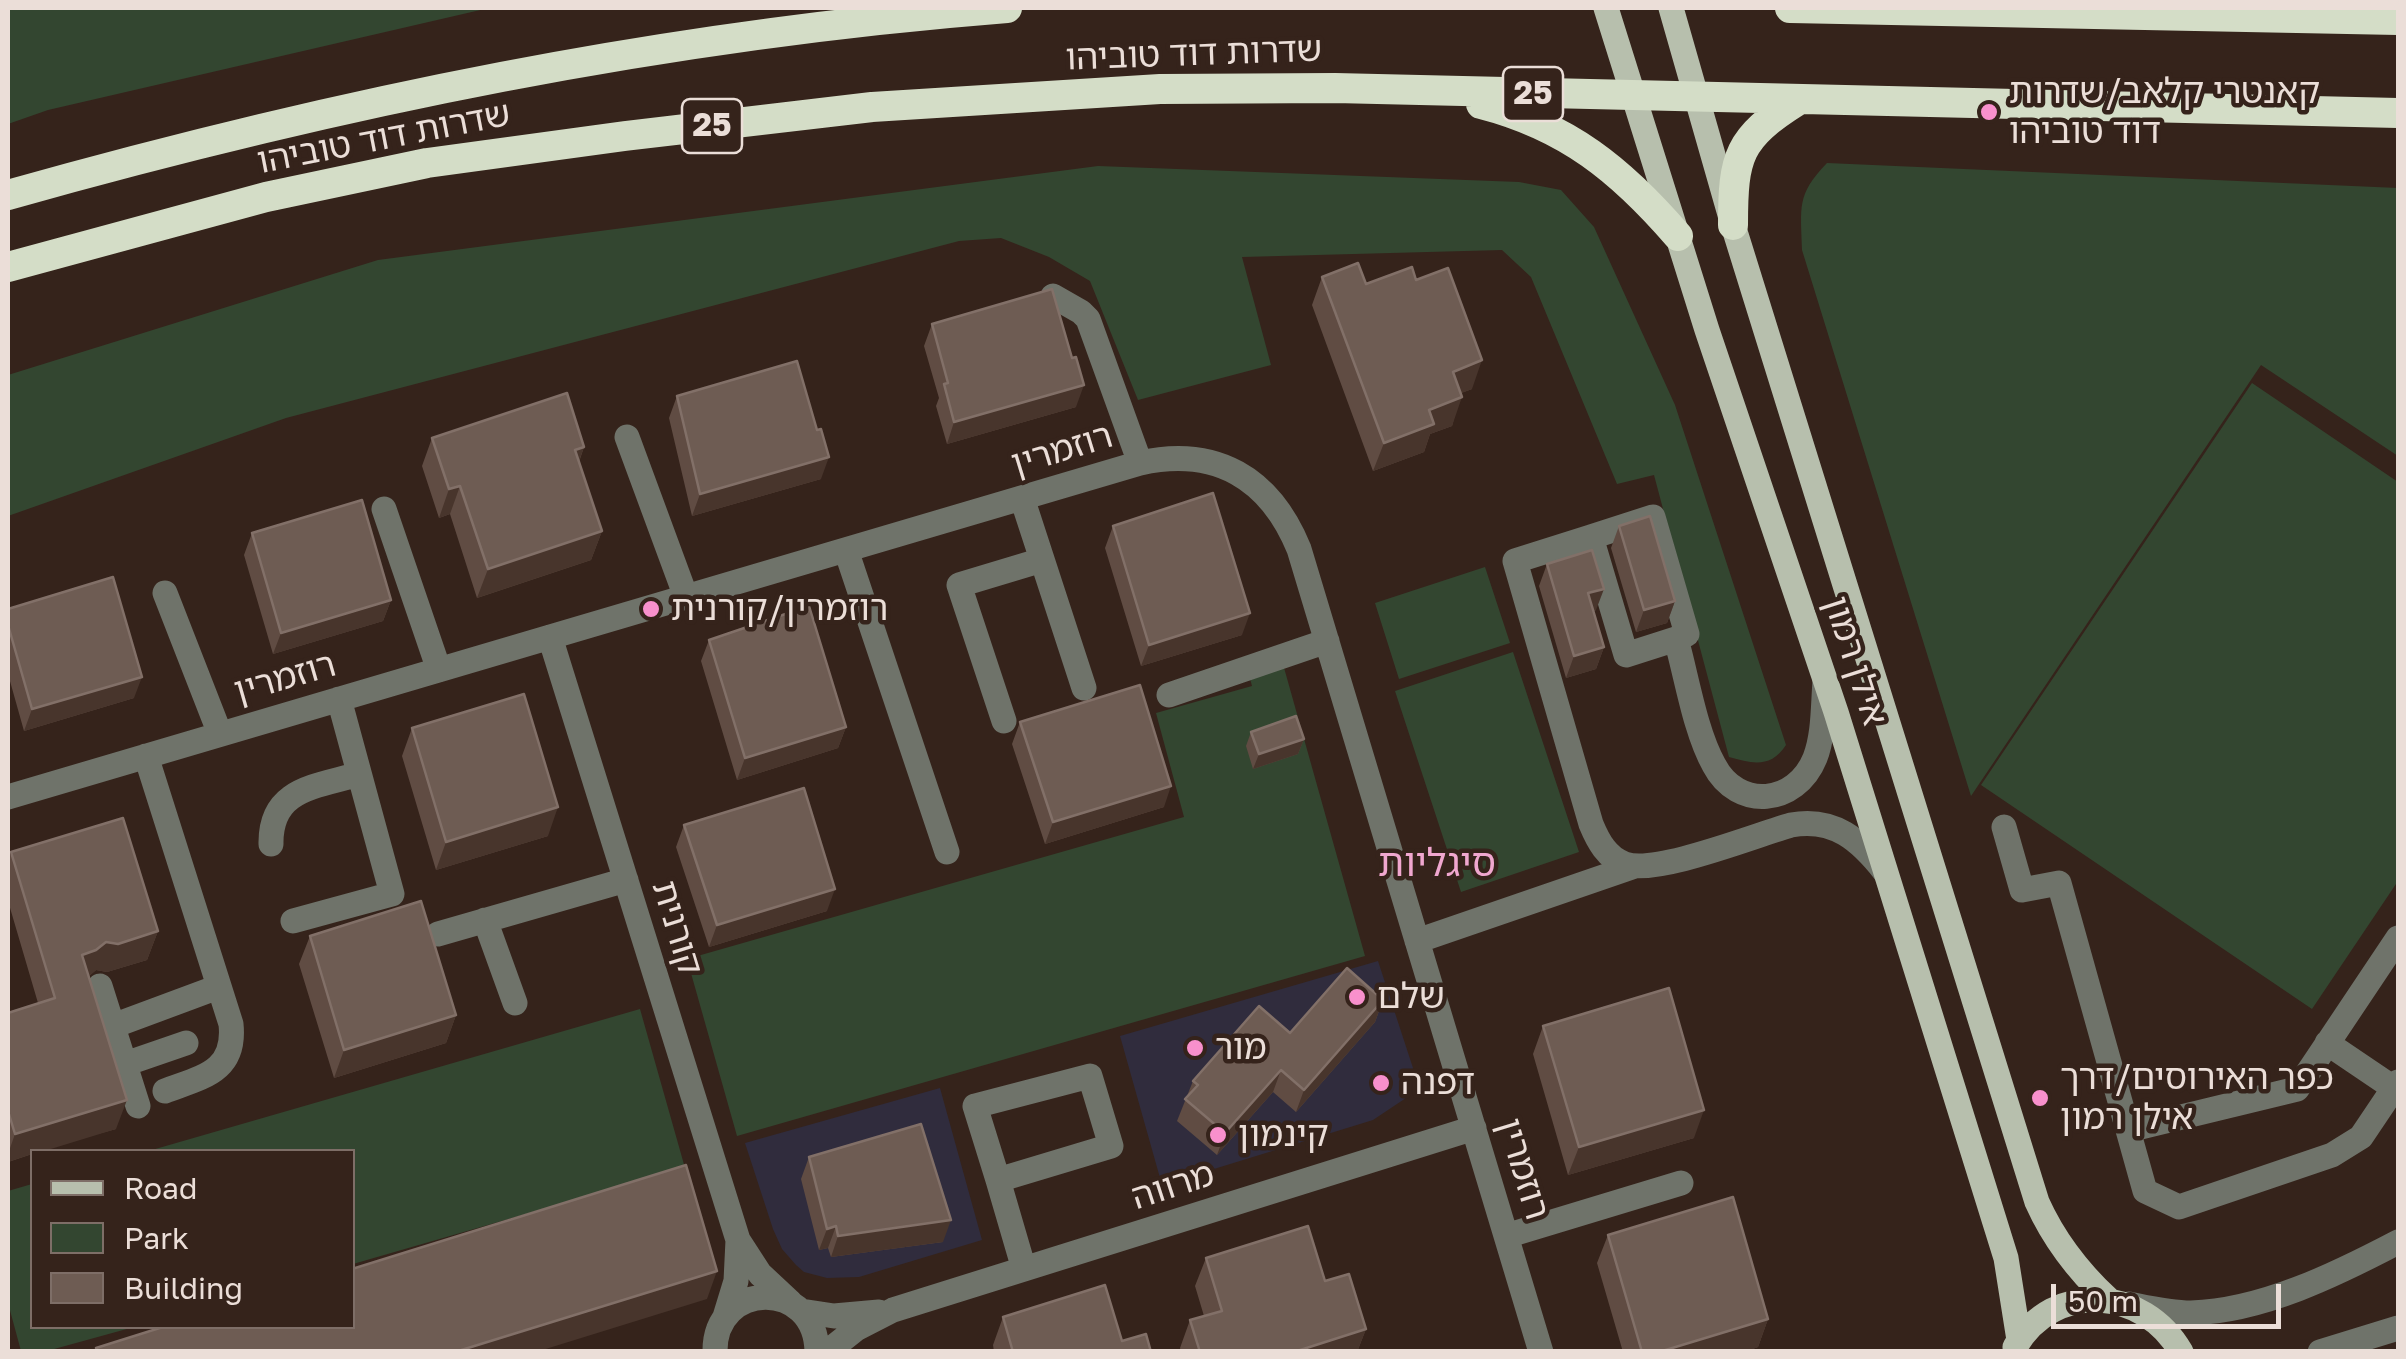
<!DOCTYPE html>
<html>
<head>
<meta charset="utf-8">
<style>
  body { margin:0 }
  #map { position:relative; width:2406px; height:1359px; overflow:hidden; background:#35231b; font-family:"Golos Text",sans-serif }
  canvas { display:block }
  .frame { position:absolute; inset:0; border:10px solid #ebded8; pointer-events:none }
  .legend { position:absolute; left:30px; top:1149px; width:325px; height:180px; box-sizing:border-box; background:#35231b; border:2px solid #7e6e67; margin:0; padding:12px 18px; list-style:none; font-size:30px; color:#ebded8 }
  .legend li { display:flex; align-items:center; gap:20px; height:50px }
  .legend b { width:50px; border:2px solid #7e6e67 }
  .scale { position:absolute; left:2051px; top:1284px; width:230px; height:45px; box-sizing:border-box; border:5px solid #ebded8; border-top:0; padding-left:12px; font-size:30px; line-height:35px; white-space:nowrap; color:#ebded8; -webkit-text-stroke:8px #35231b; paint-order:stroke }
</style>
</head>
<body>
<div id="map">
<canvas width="2406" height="1359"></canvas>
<div class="frame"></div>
<ul class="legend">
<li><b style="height:12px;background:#b7bfad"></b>Road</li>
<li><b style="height:28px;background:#334630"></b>Park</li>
<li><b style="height:28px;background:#6e5c53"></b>Building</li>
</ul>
<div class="scale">50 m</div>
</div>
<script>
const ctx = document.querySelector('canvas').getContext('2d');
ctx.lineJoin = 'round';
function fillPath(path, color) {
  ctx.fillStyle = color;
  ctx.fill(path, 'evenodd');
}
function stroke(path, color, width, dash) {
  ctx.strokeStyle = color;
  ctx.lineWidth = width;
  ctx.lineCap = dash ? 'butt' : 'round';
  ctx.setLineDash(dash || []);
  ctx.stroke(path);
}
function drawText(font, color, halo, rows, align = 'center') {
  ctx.font = font + ' "Golos Text","Noto Sans Hebrew",sans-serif';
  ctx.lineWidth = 9;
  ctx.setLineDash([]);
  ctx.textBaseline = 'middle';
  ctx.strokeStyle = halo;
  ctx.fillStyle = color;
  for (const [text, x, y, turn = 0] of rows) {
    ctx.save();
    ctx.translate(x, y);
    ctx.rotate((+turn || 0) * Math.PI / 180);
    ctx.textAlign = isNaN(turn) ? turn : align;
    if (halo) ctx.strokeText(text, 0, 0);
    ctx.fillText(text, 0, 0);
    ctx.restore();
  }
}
fillPath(new Path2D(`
  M1378 961 1413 1068 1406 1098 1373 1120 1162 1185 1120 1036Z
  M940 1088 982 1240 859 1277 827 1278 804 1272 796 1265 782 1249 773 1229 745 1143Z`), '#302c3d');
fillPath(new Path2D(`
  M8 8H489L48 110 8 124Z
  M1827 163 2398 188V456L2261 365 1971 796 1802 250C1801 207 1796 195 1827 163Z
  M1098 166 1519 182 1561 190 1594 227 1675 405 1786 745C1771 768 1753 764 1729 757L1654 475 1617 484 1531 277 1502 250 1242 257 1271 365 1138 400 1090 281 1049 257 1001 238 959 241 286 418 8 516V375L378 260Z
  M2252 383 2398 482V881L2312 1009 1981 785Z
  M1485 567 1510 643 1399 679 1375 603Z
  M1513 652 1579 852 1461 892 1395 691Z
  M1281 657 1365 956 737 1136 687 959 1184 817 1156 713 1252 686 1247 667Z
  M640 1009 685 1168 353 1264 352 1152H145Z
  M32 1184V1326L134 1327 47 1351H21L8 1303V1191Z`), '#334630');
stroke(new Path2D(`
  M1053 296 1081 312 1088 319 1140 463
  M627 437 686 597
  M1022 498 1084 688
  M384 509 439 670
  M1591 537 1653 517 1687 634 1676 639
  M846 550 947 852
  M165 593 220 734
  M550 637 738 1240 760 1274 790 1302
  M1825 681C1823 706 1824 735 1815 758 1796 805 1738 811 1714 765 1695 731 1687 678 1676 639L1626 655 1591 537 1515 561 1591 824C1598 841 1607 858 1625 864 1656 875 1756 835 1791 825 1834 817 1860 840 1885 872
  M1169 695 1327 641
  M1004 721 959 585 1042 560
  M146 756 231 1024C236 1072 202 1077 165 1091
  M8 797 1140 463C1216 446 1270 478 1299 549L1541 1352
  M2004 827 2022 890 2059 883 2145 1191 2179 1207 2332 1155 2361 1137 2398 1082
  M271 844C270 788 316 787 359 774
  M485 920 515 1003
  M293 921 392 894 339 699
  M438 934 626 880
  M1417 941 1635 866
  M100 986 138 1106
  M113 1026 218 987
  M2327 1043 2398 1091
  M125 1064 186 1043
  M1090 1076 1111 1146 998 1180 975 1106Z
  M2128 1130 2297 1089 2398 938
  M998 1180 1024 1269
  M1506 1236 1681 1183
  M2129 1304C2149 1308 2170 1313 2191 1313 2262 1311 2337 1274 2398 1242
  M801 1311 834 1316 879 1312
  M725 1317 736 1281 738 1240
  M715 1352C714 1280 816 1278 817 1352
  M827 1352 856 1329 893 1310 1474 1128
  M2320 1352 2398 1328`), '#6f736a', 25);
stroke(new Path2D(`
  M1606 8 1707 330 1836 712 2006 1258 2019 1340
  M1671 8 1733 225 2037 1202C2054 1240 2077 1270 2108 1299
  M2015 1347C2054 1280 2144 1287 2181 1352`), '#b7bfad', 25);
stroke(new Path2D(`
  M1790 8 2398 20
  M1481 104C1567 126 1621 170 1678 236
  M8 195C338 102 664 35 1007 8
  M1733 225C1733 156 1738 138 1797 101
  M8 267 266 197 427 163 625 136 872 107 1160 89 1335 88 2398 113`), '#d4ddc7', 30);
fillPath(new Path2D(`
  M1322 277 1366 284 1416 280 1472 389 1461 393 1452 426 1430 434 1424 452 1373 471 1312 305Z
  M932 324 1076 407 947 444 936 406 939 398 924 346Z
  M677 396 821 479 692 516 669 418Z
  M432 438 584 447 579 462 602 531 591 560 477 598 450 514 439 518 422 466Z
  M1113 526 1242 635 1141 666 1105 548Z
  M1619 526 1675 601 1667 623 1636 632 1611 548Z
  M252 533 391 600 383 621 273 654 244 555Z
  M1547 564 1596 610 1594 611 1604 647 1596 669 1566 678 1539 586Z
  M8 609 134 698 24 731 8 674Z
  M709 640 846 727 838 748 737 780 701 661Z
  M1020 722 1164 807 1045 844 1012 744Z
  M412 728 548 836 436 870 402 756Z
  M1251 732 1304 739 1298 754 1253 769 1246 746Z
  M684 825 827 911 709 947 676 847Z
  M11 852 158 931 147 960 107 972 96 970 89 976 116 1129 32 1152V1154L8 1162V1013L38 1003 8 901V863Z
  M310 936 456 1015 446 1043 334 1078 299 964Z
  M1383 1000 1375 1022 1296 1112 1273 1092 1217 1155 1177 1121 1193 1081 1290 1033Z
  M1543 1026 1694 1138 1568 1175 1533 1054Z
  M809 1157 943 1242 831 1257 828 1248 819 1250 801 1179Z
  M1608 1235 1768 1319 1758 1347 1744 1352H1623L1597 1263Z
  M1206 1258 1325 1281 1366 1329 1357 1352H1181L1180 1348 1190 1320 1204 1316 1195 1286Z
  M1003 1317 1122 1341 1151 1352H994L993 1345Z`), '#604c43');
fillPath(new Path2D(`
  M1482 360 1472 389 1443 400 1453 372Z
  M1084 385 1076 407 947 444 954 422Z
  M1462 397 1452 426 1430 434 1424 452 1373 471 1384 443 1429 410Z
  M584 447 574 475 575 450Z
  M829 457 821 479 692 516 700 494Z
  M460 486 450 514 439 518 449 489Z
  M602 531 591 560 477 598 488 569Z
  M1604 589 1596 610 1580 615 1588 593Z
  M391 600 383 621 273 654 281 633Z
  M1675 601 1667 623 1636 632 1644 610Z
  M1250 613 1242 635 1141 666 1149 645Z
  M1604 647 1596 669 1566 678 1574 656Z
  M142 677 134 698 24 731 32 709Z
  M846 727 838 748 737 780 745 758Z
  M1304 739 1298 754 1253 769 1259 754Z
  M1171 786 1164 807 1045 844 1053 822Z
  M558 807 548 836 436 870 446 842Z
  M835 889 827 911 709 947 717 925Z
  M158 931 147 960 107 972 96 970 86 979 82 955 106 942Z
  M1383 1000 1375 1022 1296 1112 1304 1090Z
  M456 1015 446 1043 334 1078 344 1050Z
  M1281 1070 1273 1092 1217 1155 1225 1133Z
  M127 1100 116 1129 41 1152H32V1154L8 1162V1154L15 1134Z
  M1704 1110 1694 1138 1568 1175 1579 1147Z
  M951 1220 943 1242 831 1257 838 1236Z
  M836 1226 828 1248 819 1250 827 1229Z
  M717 1271 707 1299 536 1352H455Z
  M1768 1319 1758 1347 1744 1352H1659Z
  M1366 1329 1357 1352H1294Z`), '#48352c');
const building = new Path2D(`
  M1358 263 1366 284 1412 267 1416 280 1448 268 1482 360 1453 372 1462 397 1429 410 1434 424 1384 443 1322 277Z
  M1052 289 1072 358 1076 357 1084 385 954 422 944 384 948 383 932 324Z
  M797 361 817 430 821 429 829 457 700 494 677 396Z
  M567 393 584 447 575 450 602 531 488 569 460 486 449 489 432 438Z
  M1213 493 1250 613 1149 645 1113 526Z
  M362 500 391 600 281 633 252 533Z
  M1650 516 1675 601 1644 610 1619 526Z
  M1592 550 1604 589 1588 593 1604 647 1574 656 1547 564Z
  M113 577 142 677 32 709 8 625V609Z
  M809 606 846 727 745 758 709 640Z
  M1140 685 1171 786 1053 822 1020 722Z
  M524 694 558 807 446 842 412 728Z
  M1296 716 1304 739 1259 754 1251 732Z
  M804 788 835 889 717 925 684 825Z
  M123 818 158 931 118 944 106 942 96 950 82 955 127 1100 15 1134 8 1111V1013L55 998 11 852Z
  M421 901 456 1015 344 1050 310 936Z
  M1347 968 1383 1000 1304 1090 1281 1070 1225 1133 1185 1099 1198 1085 1193 1081 1259 1006 1290 1033Z
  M1669 988 1704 1110 1579 1147 1543 1026Z
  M921 1124 951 1220 838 1236 836 1226 827 1229 809 1157Z
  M686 1165 717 1271 455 1352H97L96 1348 166 1326H352V1269Z
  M1733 1197 1768 1319 1659 1352H1642L1608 1235Z
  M1308 1226 1325 1281 1349 1274 1366 1329 1294 1352H1200L1190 1320 1222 1311 1206 1258Z
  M1105 1285 1122 1341 1146 1334 1151 1352H1013L1003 1317Z`);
fillPath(building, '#6e5c53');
stroke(building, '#827068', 2.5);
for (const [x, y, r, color] of [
  [1989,112,10,"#f890cc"],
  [651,609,10,"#f890cc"],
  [1357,997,10,"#f890cc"],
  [1195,1048,10,"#f890cc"],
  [1381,1083,10,"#f890cc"],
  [2040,1098,10,"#f890cc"],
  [1218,1135,10,"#f890cc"]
]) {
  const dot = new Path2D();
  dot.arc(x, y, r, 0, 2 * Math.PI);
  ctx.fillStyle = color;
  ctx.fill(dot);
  stroke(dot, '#35231b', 4);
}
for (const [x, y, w] of [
  [1533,94,60],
  [712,126,60]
]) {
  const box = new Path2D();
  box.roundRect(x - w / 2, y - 27, w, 54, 8);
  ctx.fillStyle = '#35231b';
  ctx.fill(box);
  stroke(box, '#ebded8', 2.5);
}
drawText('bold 32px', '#ebded8', null, [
  ["25",1533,94],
  ["25",712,126]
]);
drawText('35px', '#ebded8', '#35231b', [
  ["שדרות דוד טוביהו",1194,54,-2],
  ["שדרות דוד טוביהו",384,138,-11],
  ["רוזמרין",1062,450,-17],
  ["אילן רמון",1855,661,72],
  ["רוזמרין",285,678,-16],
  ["קורנית",677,928,73],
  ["רוזמרין",1523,1169,73],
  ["מרווה",1173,1186,-18]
]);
drawText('35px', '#ebded8', '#35231b', [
  ["קאנטרי קלאב/שדרות",2009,92],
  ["דוד טוביהו",2009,132],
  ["רוזמרין/קורנית",671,609],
  ["שלם",1377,997],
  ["מור",1215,1048],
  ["כפר האירוסים/דרך",2060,1078],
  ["אילן רמון",2060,1118],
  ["דפנה",1401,1083],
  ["קינמון",1238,1135]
], 'left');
drawText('38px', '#f0a7cf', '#35231b', [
  ["סיגליות",1437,864]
]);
</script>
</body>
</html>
